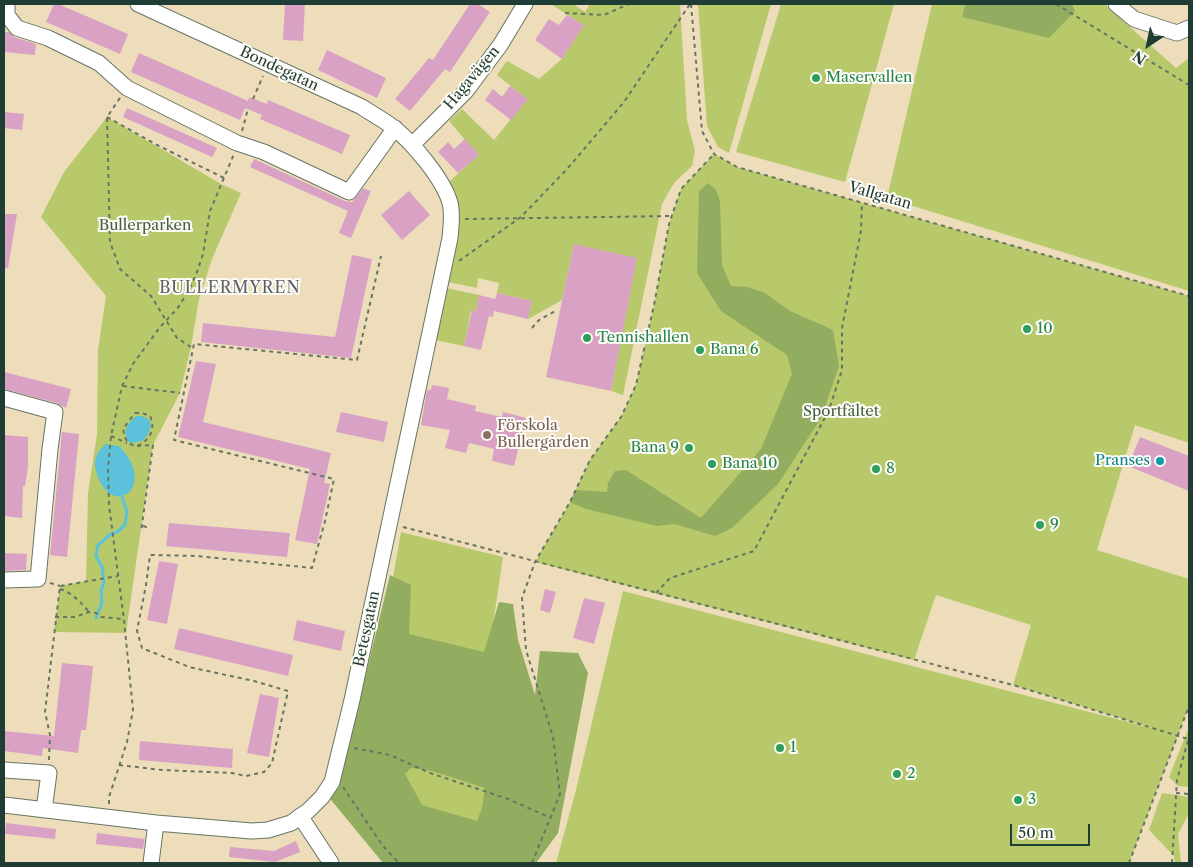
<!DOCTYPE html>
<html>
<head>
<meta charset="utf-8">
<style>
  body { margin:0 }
  #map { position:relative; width:1193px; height:867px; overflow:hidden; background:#edddba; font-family:"Libre Caslon Text",serif }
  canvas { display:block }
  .frame { position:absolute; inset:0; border:5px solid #1f3d34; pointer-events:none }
  .north { position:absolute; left:1123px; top:20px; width:50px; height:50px; -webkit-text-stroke:4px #fdfcf7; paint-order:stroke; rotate:214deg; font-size:14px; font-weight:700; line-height:20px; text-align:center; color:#1f3d34 }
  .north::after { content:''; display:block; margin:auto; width:18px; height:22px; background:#1f3d34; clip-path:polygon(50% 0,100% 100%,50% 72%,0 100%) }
  .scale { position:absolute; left:1010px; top:824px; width:80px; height:22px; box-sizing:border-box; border:2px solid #1f3d34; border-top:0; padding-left:6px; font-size:15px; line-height:18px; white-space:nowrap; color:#1f3d34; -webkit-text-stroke:4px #fdfcf7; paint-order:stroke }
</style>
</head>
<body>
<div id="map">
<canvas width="1193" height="867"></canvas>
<div class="frame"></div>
<div class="north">N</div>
<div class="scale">50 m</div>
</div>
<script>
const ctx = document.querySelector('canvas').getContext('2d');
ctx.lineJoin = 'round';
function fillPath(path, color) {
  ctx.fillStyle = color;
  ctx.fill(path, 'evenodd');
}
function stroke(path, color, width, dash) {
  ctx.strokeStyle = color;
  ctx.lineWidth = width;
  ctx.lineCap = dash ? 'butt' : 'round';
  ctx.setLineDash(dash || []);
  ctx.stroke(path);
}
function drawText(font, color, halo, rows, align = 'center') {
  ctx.font = font + ' "Libre Caslon Text",serif';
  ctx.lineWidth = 4;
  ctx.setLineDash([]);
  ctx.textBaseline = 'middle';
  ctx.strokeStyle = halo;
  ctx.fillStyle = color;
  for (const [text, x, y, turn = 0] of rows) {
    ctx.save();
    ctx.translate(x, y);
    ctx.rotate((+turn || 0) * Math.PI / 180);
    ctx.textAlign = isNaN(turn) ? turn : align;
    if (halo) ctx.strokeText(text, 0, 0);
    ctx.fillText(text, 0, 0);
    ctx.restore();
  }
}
fillPath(new Path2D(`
  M551 4H573L585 12 590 4H680L687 120 695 151 692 166 674 183 662 204 623 395 611 391 636 258 574 245 562 300 528 319 532 301 497 293 499 283 478 278 477 288 448 282V183L478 155 449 121 462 109 494 140 527 99 497 75 507 61 539 79 562 59 583 25Z
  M699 4H771L729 153 718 147 707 126 698 5Z
  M781 4H894L845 182 736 152Z
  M932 4H965L962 17 1075 11 1072 4H1104L1176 68 1189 58V291L887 198Z
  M107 117 221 184 241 193 212 259 199 299 191 347 180 393 153 445 126 633 54 632 60 586 86 581 88 493 97 435 98 350 106 296 41 217 64 172Z
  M714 154 737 167 1189 296V443L1135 425 1097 550 1189 579V706L1129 863H556L576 790 623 591 1159 730 1013 685 1031 625 936 595 914 660 535 562 570 502 590 460 621 417 636 385 654 305 669 224 681 189Z
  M446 288 479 295 476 311H471L464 346 435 340Z
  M401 532 503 557 488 658 383 634Z
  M1189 727V787L1178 786 1169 777Z
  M358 736 515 772 498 834 368 803Z
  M1162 793 1189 797V813L1178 834 1181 863H1175L1174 856 1149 830Z`), '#b8c96b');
fillPath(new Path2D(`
  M965 4H1072L1075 11 1049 38 962 17Z
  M708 183 716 190 720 201 722 265 731 286 748 287 765 293 790 311 833 330 839 366 821 418 778 484 732 528 715 536 674 524 657 526 586 509 570 502 576 490 607 492 608 483 615 471 626 470 701 518 761 449 792 374 787 355 721 311 697 273 699 191Z
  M390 575 411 585 409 634 484 652 499 602 513 604 518 640 535 695 540 651 578 653 588 673 558 833 536 863H383L327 795 340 781ZM411 768 432 771 485 788 482 808 477 821 422 805 405 774Z`), '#92ad5f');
fillPath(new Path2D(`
  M136 416C156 415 153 431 142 441L130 443C121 433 127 424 136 416Z
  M106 444 119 446C160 487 110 522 96 471 93 460 97 451 106 444Z`), '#5cc1da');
stroke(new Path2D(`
  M96 618 102 603 101 591 104 582 102 567 96 556 98 545 111 534 117 532 125 525 127 512 122 497`), '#5cc1da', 3);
fillPath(new Path2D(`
  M54 4H58L128 34 120 54 46 22Z
  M285 4H305L303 41 283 40Z
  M470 4H478L490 12 450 72 445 69 410 111 395 99 429 58 433 60Z
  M567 15 584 25 562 59 535 40 549 19 559 25Z
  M4 32H9L14 37 36 44 35 55 4 52Z
  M327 50 386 78 377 98 318 70Z
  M139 53 248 101 249 97 267 104 268 100 350 135 342 154 260 119 262 115 245 108 240 120 131 72Z
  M510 86 528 99 511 120 485 100 493 89 502 97Z
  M127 108 217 148 212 157 123 117Z
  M4 112 24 114 22 130 4 128Z
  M465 139 479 155 458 173 438 152 448 142 454 149Z
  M254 159 345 201 352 202 363 188 371 191 351 238 339 233 348 211 250 167Z
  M409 191 430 215 402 240 381 215Z
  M4 214H17L8 268H4Z
  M574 244 637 258 611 391 546 377Z
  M352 255 372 259 351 358 201 342 203 323 335 337Z
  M497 293 532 301 528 319 494 311 493 317 489 316 481 350 464 346 472 310 476 311 479 295 495 299Z
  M196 361 216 364 203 422 331 453 324 483 330 484 317 544 295 540 310 469 178 437Z
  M4 372 71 389 66 408 57 403 4 389Z
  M432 385 449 388 447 399 476 406 475 411 502 417 503 412 526 418 514 466 492 461 494 449 469 443 466 453 445 448 450 430 421 425 427 390H431Z
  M341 412 388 422 384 442 336 432Z
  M62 432 79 434 67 557 50 555Z
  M4 435 28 437V467L25 486H23L22 518 4 516Z
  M1140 437 1189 456V491L1128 466Z
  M169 523 290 533 287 557 166 546Z
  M4 553 27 554 26 570 4 571Z
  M159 561 178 564 167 624 147 620Z
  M545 589 556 592 550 613 540 610Z
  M584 598 605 603 594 644 573 638Z
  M297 620 345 631 341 651 293 640Z
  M179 628 293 655 288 676 174 649Z
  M62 663 93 666 86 730H81L78 753 43 748 42 756 4 751V731L54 736Z
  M260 694 279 698 269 757 247 753Z
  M140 741 233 749 232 768 139 760Z
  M6 823 56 829 55 839 5 834Z
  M97 833 145 839 143 849 96 844Z
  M296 841 300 852 275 862 229 857 230 847 274 851Z`), '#d9a2c5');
const minor = new Path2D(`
  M7 4V15L17 28 48 38 99 63 127 88 237 143 264 152 349 192 395 128
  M1116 4 1134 19 1177 33 1189 28
  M412 145 466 91 501 44 525 4
  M4 398 55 412 50 449 38 579 4 580
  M4 770 49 773 44 810
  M4 805 156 823 252 831 268 830 291 823 308 811 322 797 332 782 352 700 450 238C451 226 453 214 450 203 444 180 413 143 394 128 384 120 372 114 362 107L138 4
  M300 816 331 863
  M151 863 156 823`);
stroke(minor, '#677563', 17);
stroke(new Path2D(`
  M691 4 702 131 714 154 737 167 1189 296
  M1056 4 1189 85
  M565 13 604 15 629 4
  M120 98 107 117 110 242 120 269 151 296 177 338 191 347
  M253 99 263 76
  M107 117 157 145 224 178
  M242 131 248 109
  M465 219 672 216
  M459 261 521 217 568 168 624 102 690 4
  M532 328 539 320 557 310
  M123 386 180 393
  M135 413H142L150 416C156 429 150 440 137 446 126 444 125 439 123 429Z
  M111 436 127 443
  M137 446 153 445 141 532
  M143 526 150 528
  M403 527 1013 685 1188 739
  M50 583 60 586
  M60 589C72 593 81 602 89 612
  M656 593 670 578 754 551 829 410 842 370V328L861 231 862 203
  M55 617H75L89 612 96 613 101 617 123 619
  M354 748 390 755 430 773 508 799 551 818
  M49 760 50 735 45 712 60 586 118 576
  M119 765 162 770 232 773 246 776 264 772 272 763 288 691 254 681 189 667 142 648 137 631 146 585 150 555 197 556 312 568 325 521 334 479 174 440 194 344 357 360 381 256
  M343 787 383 846 399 863
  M1176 793 1189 794
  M109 804V797L127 742 133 710 124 620 109 505 108 469 111 436 122 386 133 364 160 327 177 309 188 292 196 275 203 254 210 211 234 154
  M532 863 560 794 553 737 526 650 522 598 535 562 570 502 590 460 621 417 636 385 654 305 669 224 681 189 714 154
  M1129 863 1189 706
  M1172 863 1177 780 1189 737`), '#677563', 2, [4, 4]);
stroke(minor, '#fff', 15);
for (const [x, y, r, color] of [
  [816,78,5,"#2e9e5b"],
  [1027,329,5,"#2e9e5b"],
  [587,338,5,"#2e9e5b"],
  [700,350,5,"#2e9e5b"],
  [487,435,5,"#8d6e63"],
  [689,448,5,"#2e9e5b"],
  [1160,461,5,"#0f9aa8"],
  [712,464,5,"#2e9e5b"],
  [876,469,5,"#2e9e5b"],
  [1040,525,5,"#2e9e5b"],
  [780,748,5,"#2e9e5b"],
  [897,774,5,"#2e9e5b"],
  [1018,800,5,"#2e9e5b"]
]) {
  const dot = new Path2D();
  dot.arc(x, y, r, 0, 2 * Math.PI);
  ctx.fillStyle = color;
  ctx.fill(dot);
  stroke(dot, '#fdfcf7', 2);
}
drawText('15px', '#1f3d34', '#fdfcf7', [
  ["Bondegatan",279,69,25],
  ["Hagavägen",472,78,-50],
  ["Vallgatan",880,196,16],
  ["Betesgatan",367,629,-78]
]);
drawText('15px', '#27864d', '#fdfcf7', [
  ["Maservallen",826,78],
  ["10",1037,329],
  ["Tennishallen",597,338],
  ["Bana 6",710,350],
  ["Bana 9",679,448,"right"],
  ["Bana 10",722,464],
  ["8",886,469],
  ["9",1050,525],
  ["1",790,748],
  ["2",907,774],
  ["3",1028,800]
], 'left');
drawText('15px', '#456042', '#fdfcf7', [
  ["Bullerparken",145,226],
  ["Sportfältet",841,412]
]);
drawText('15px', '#785e54', '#fdfcf7', [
  ["Förskola",497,426],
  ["Bullergården",497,443]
], 'left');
drawText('15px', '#0d838f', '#fdfcf7', [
  ["Pranses",1150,461]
], 'right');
ctx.letterSpacing = '1px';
drawText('16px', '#606067', '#fdfcf7', [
  ["BULLERMYREN",230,288]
]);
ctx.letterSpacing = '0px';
</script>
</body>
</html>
